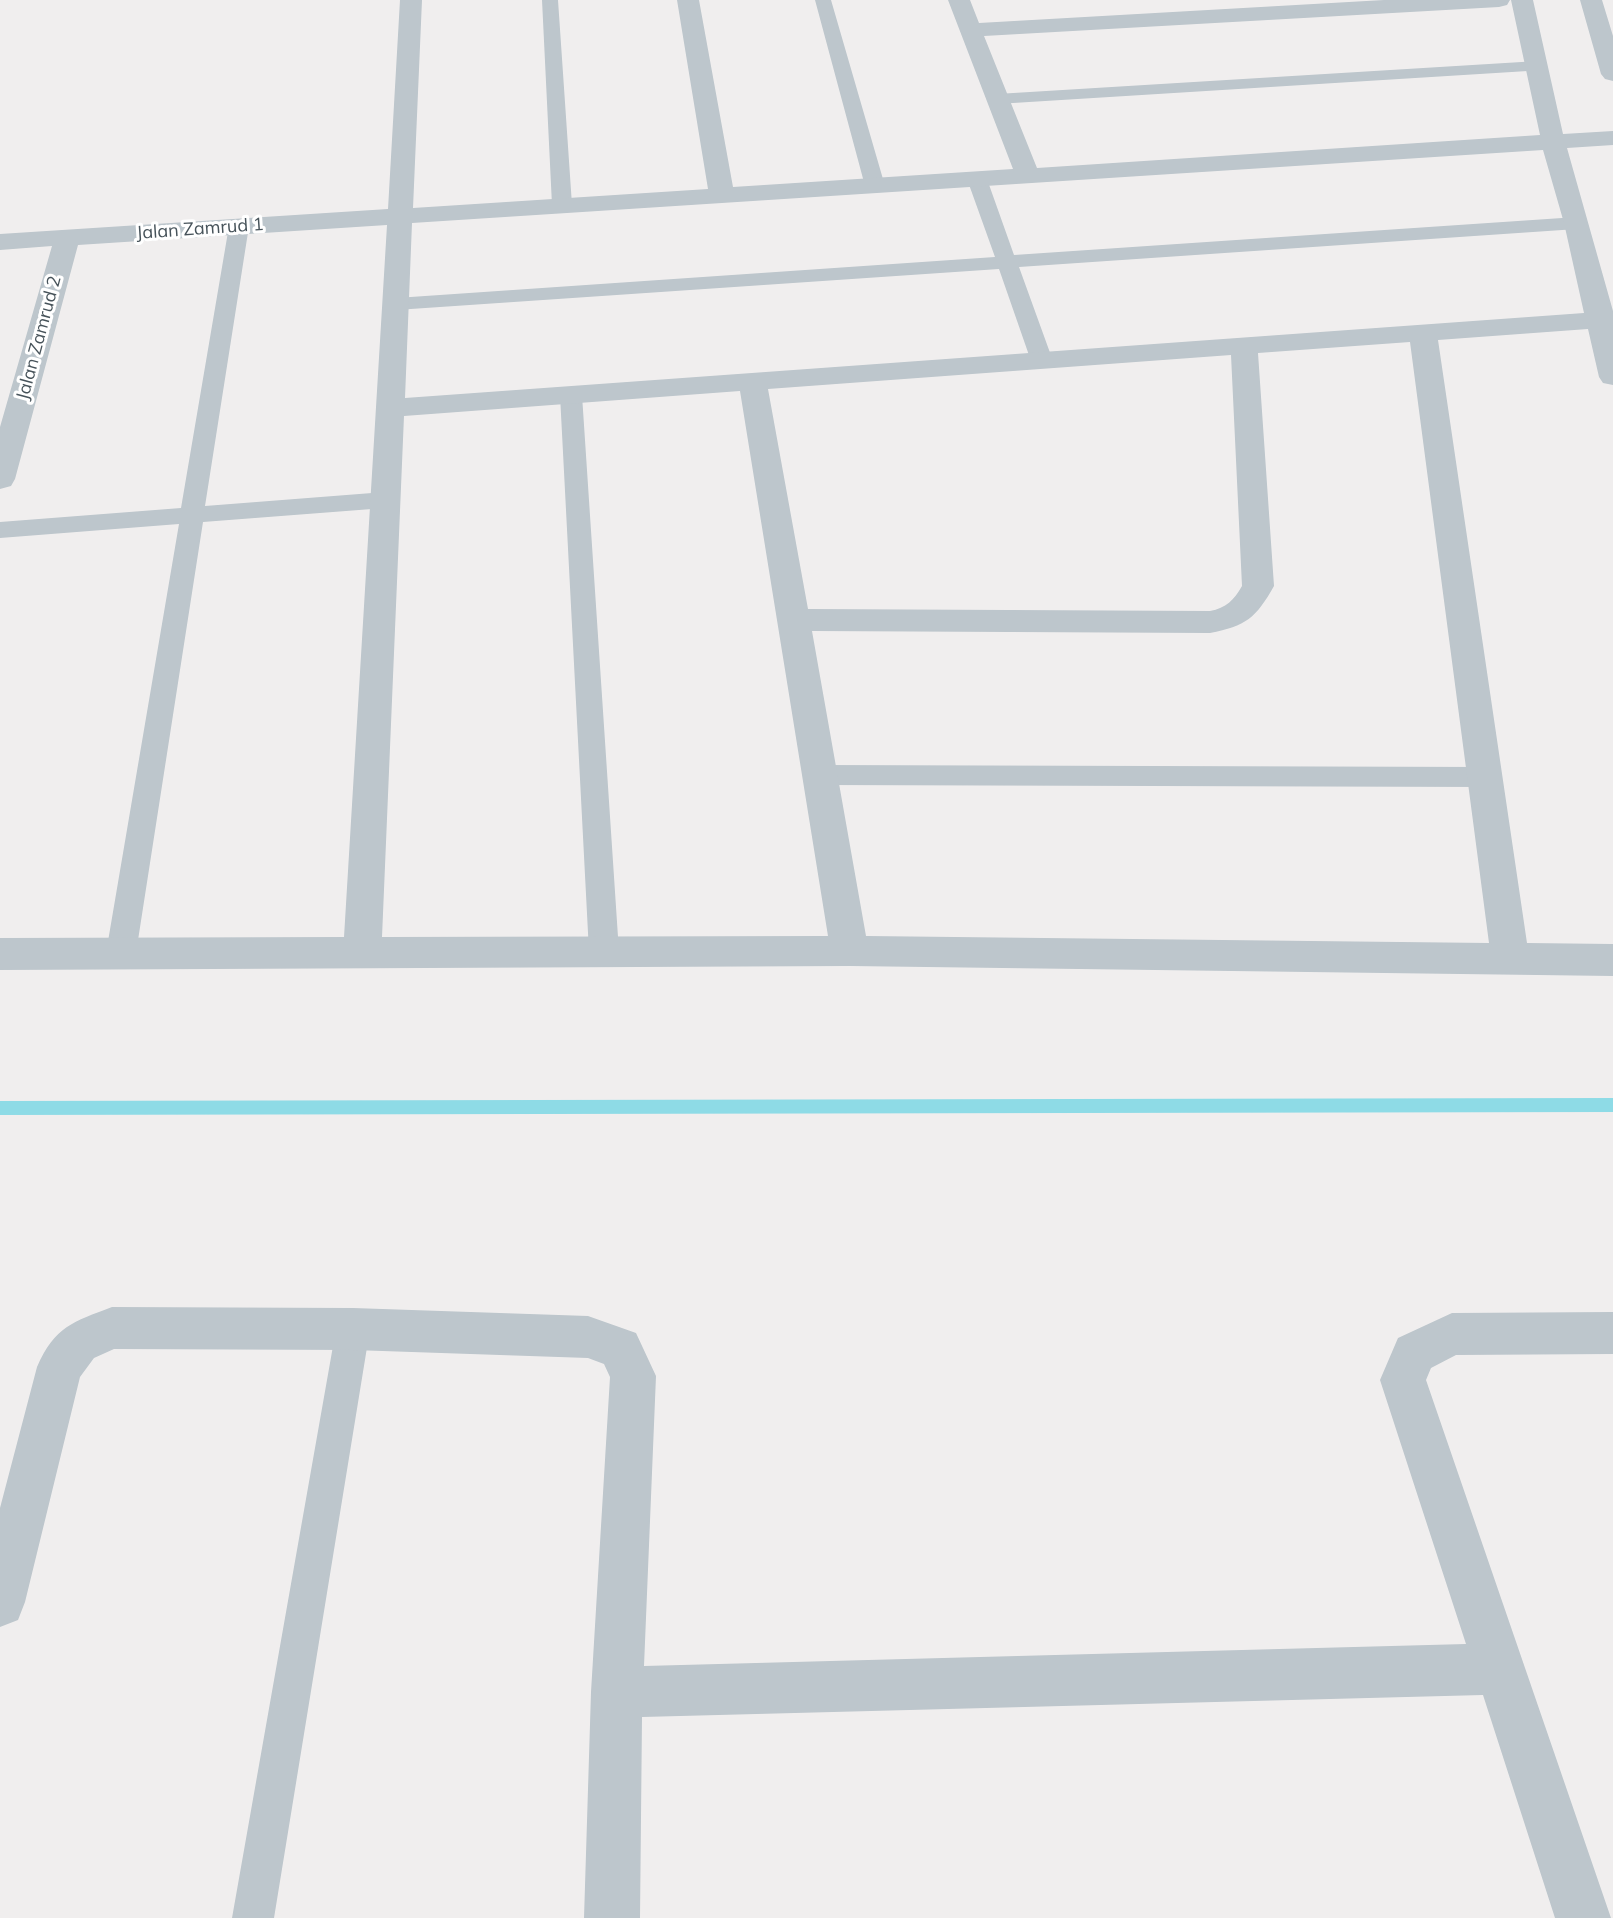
<!DOCTYPE html>
<html>
<head>
<meta charset="utf-8">
<style>
  body { margin:0 }
  canvas { display:block; background:#f0eeee }
</style>
</head>
<body>
<canvas width="1613" height="1918"></canvas>
<script>
const ctx = document.querySelector('canvas').getContext('2d');
ctx.lineJoin = 'round';
function fillPath(path, color) {
  ctx.fillStyle = color;
  ctx.fill(path, 'evenodd');
}
function drawText(font, color, halo, rows, align = 'center') {
  ctx.font = font + ' Mulish,sans-serif';
  ctx.lineWidth = 6;
  ctx.setLineDash([]);
  ctx.textBaseline = 'middle';
  ctx.strokeStyle = halo;
  ctx.fillStyle = color;
  for (const [text, x, y, turn = 0] of rows) {
    ctx.save();
    ctx.translate(x, y);
    ctx.rotate((+turn || 0) * Math.PI / 180);
    ctx.textAlign = isNaN(turn) ? turn : align;
    if (halo) ctx.strokeText(text, 0, 0);
    ctx.fillText(text, 0, 0);
    ctx.restore();
  }
}
fillPath(new Path2D(`
  M1613 1098V1112L0 1115V1101Z`), '#8edbe6');
fillPath(new Path2D(`
  M542 0H558L572 205 562 211 552 205Z
  M815 0H831L885 186 882 190 875 192 865 186Z
  M1538 61 1547 66 1544 70 997 104 988 99 997 94Z
  M977 173 987 179 1014 255 1577 217 1584 219 1587 223 1584 227 1577 229 1019 267 1053 361 1050 366H1034L1031 361 999 269 396 310 389 308 386 304 389 300 396 298 995 257 967 179Z
  M239 220 246 222 249 226 205 506 385 492 393 495 397 500 393 505 385 508 203 522 136 953 131 961 121 965 111 961 106 953 179 524 0 538V522L181 508 229 226 232 222Z
  M571 388 579 390 582 395 619 952 614 960 604 964 594 960 589 952 560 395 563 390Z
  M820 765 1486 767 1496 770 1500 777 1496 784 1486 787 820 785 810 782 806 775 810 768Z
  M353 1313 365 1317 370 1329 274 1918H232L336 1329 341 1317Z`), '#bdc6cc');
fillPath(new Path2D(`
  M400 0H422L413 208 708 189 677 0H699L733 187 1013 169 948 0H970L979 23 1384 0H1510L1507 5 1499 7 984 36 1037 168 1540 135 1511 0H1533L1563 134 1613 131V145L1567 148 1613 311V385L1603 383 1599 377 1588 329 1438 340 1527 943 1613 944V976L850 966 0 970V938L344 937 387 225 78 245 15 479 11 486 0 489V427L52 246 0 250V234L388 209ZM1543 150 1564 223 1584 313 405 398 412 223ZM1410 342 1489 943 866 936 812 631 1210 633C1246 626 1256 618 1274 586L1258 353ZM1231 355 1242 586C1234 600 1226 608 1210 611L808 609 768 389ZM740 391 828 936 382 937 404 416Z
  M1580 0H1602L1613 36V81L1605 79 1601 74Z
  M112 1307 353 1308 588 1316 636 1333 656 1376 644 1666 1466 1644 1380 1380 1398 1338 1452 1313 1613 1312V1354L1456 1355 1431 1368 1426 1380 1611 1918H1555L1483 1695 642 1717 640 1918H584L591 1692 610 1377 604 1364 588 1358 353 1350 114 1349 94 1358 80 1377 25 1602 18 1620 0 1627V1508L37 1367C55 1326 73 1322 112 1307Z`), '#bdc6cc');
drawText('18px', '#47535a', '#fff', [
  ["Jalan Zamrud 1",200,229,-4],
  ["Jalan Zamrud 2",39,338,-75]
]);
</script>
</body>
</html>
